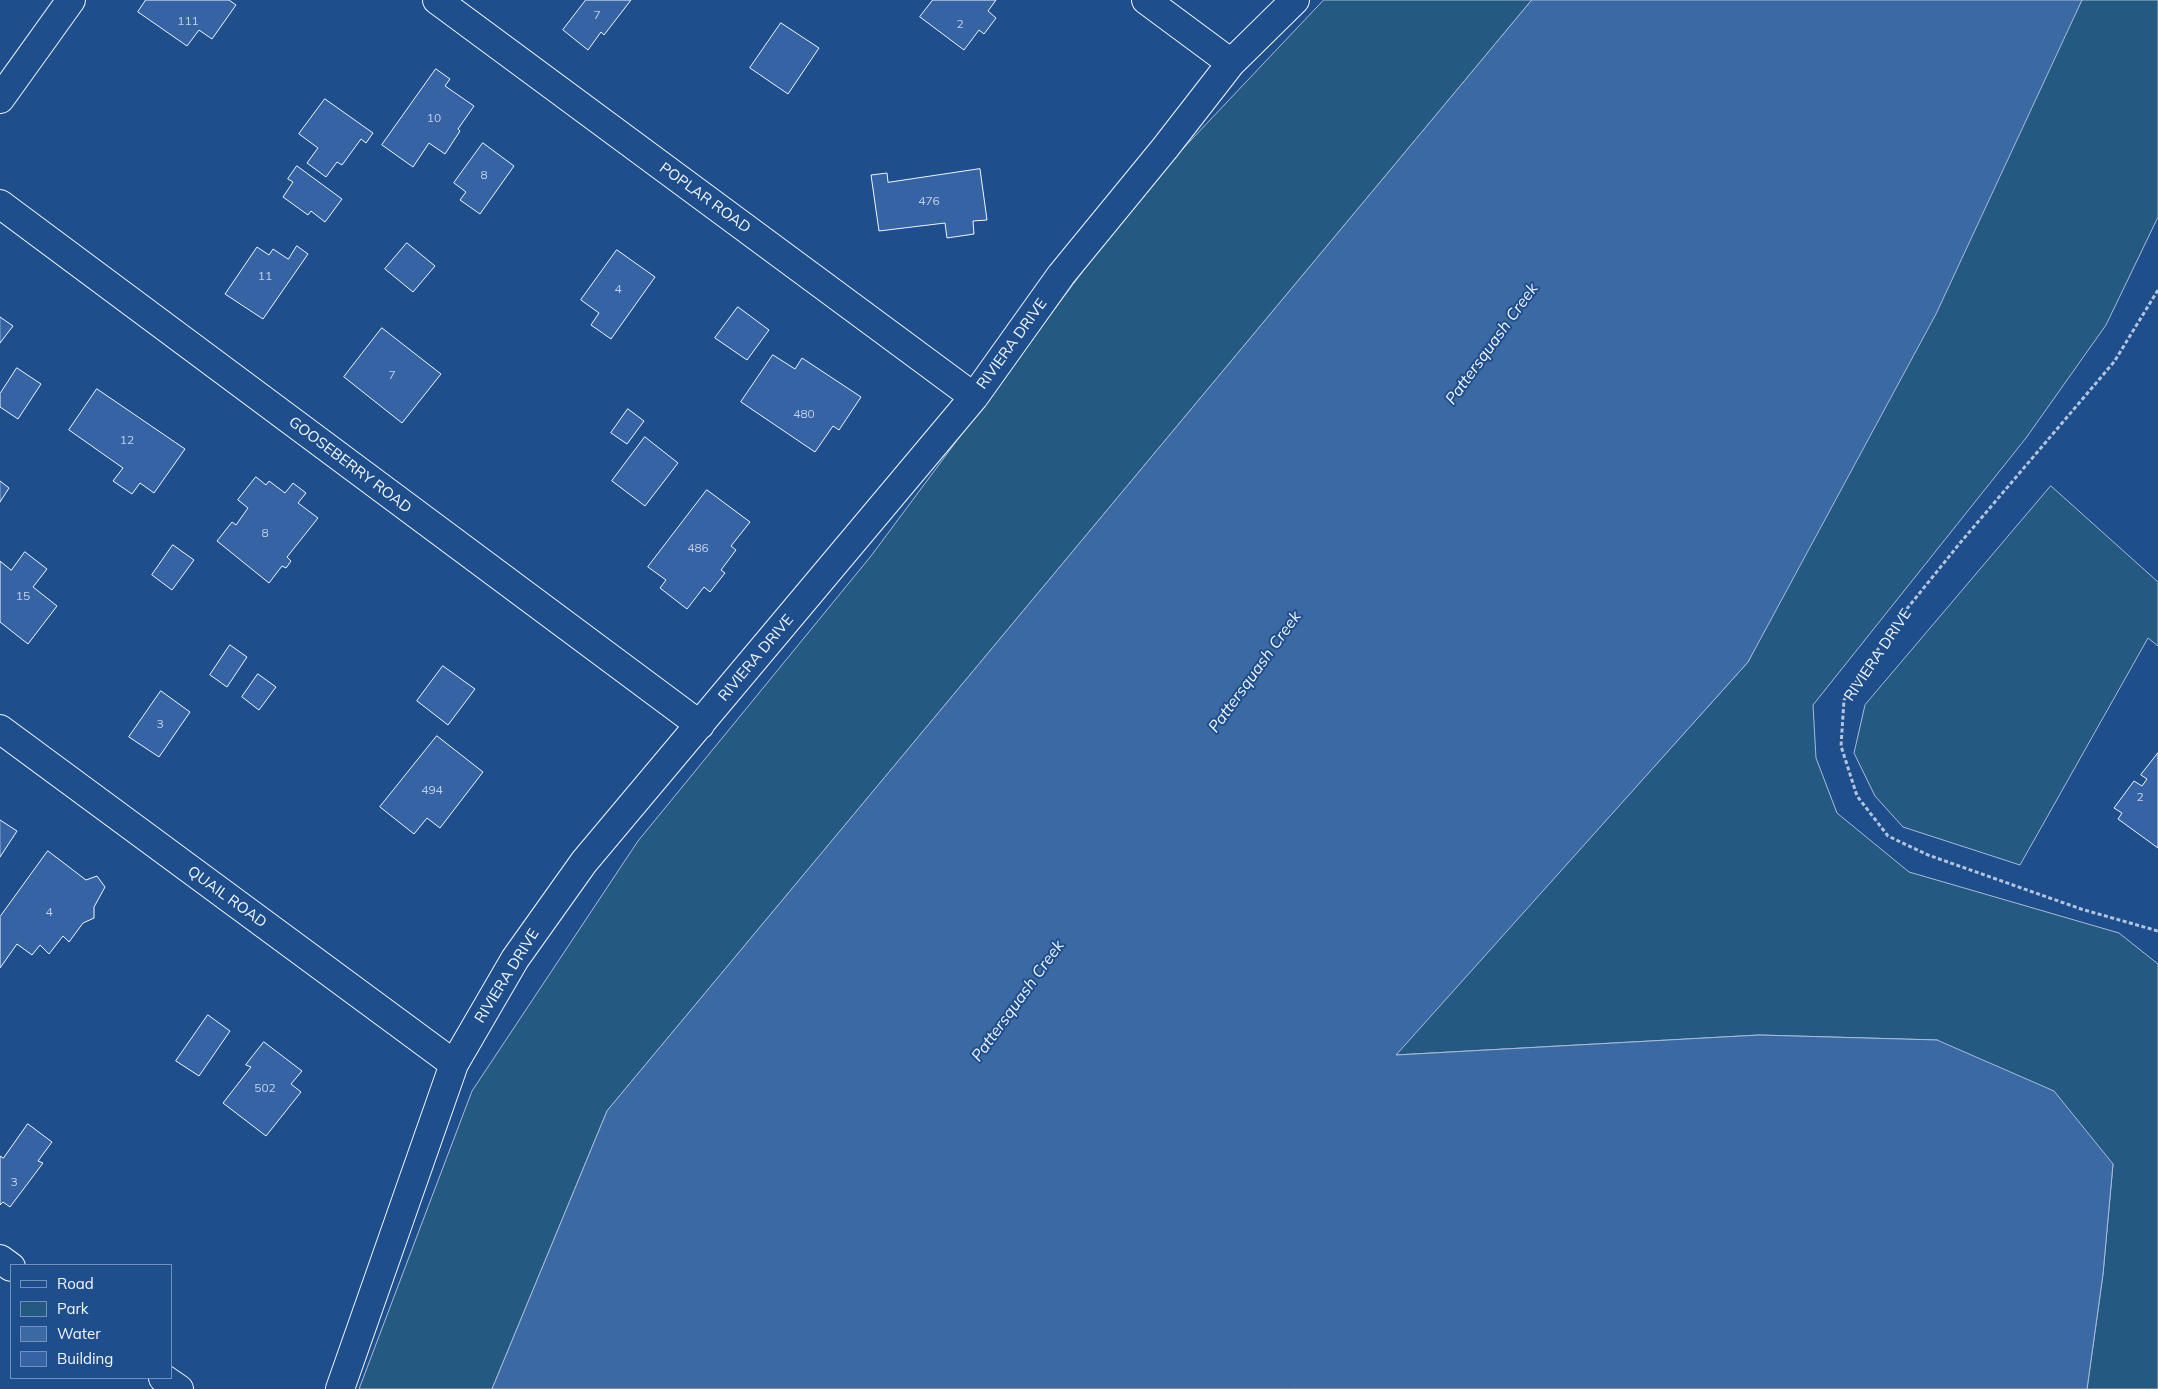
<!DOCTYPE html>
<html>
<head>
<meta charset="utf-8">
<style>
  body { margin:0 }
  #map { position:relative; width:2158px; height:1389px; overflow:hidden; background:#1f4e8c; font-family:Mulish,sans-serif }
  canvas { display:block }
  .legend { position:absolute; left:10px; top:1264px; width:162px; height:115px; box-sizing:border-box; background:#1f4e8c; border:1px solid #7391ba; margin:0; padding:6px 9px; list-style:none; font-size:15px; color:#f2f6ff }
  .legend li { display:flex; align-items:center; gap:10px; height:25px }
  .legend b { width:25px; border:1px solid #7391ba }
</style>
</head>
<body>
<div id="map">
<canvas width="2158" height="1389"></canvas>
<ul class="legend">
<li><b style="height:6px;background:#1f4e8c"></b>Road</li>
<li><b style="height:14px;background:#245a82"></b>Park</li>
<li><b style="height:14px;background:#3b69a3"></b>Water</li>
<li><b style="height:14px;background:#3563a3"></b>Building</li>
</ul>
</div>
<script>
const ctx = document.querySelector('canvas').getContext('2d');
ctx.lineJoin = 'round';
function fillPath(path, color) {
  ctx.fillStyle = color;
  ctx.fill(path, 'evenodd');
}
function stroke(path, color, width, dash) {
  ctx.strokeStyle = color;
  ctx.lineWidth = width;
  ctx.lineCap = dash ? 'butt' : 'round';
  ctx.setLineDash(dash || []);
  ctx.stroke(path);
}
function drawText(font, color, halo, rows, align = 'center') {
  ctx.font = font + ' Mulish,sans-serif';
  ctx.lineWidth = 4;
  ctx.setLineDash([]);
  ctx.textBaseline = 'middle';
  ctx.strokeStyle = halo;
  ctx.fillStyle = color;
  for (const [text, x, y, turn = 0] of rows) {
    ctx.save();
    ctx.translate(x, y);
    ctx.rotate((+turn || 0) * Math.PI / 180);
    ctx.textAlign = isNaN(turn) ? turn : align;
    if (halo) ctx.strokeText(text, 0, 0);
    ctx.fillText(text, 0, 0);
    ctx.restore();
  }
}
const green = new Path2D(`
  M1324 0H1532L607 1111 492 1389H359L472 1091 638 841 871 556 1141 193Z
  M2070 0H2158V217L2106 325 2026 438 1813 705 1816 758 1837 813 1909 872 2119 933 2158 964V1389H2087L2103 1274 2113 1164 1937 1040 1759 1035 1395 1055 1748 662Z
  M2051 486 2158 582V646L2148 638 2020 865 1903 827 1875 796 1854 753 1865 705Z`);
fillPath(green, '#245a82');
stroke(green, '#a8bbd7', 1);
const water = new Path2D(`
  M1532 0H2082L1936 314 1748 662 1396 1055 1759 1035 1937 1040 2054 1091 2113 1164 2103 1274 2087 1389H492L607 1111Z`);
fillPath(water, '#3b69a3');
stroke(water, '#a8bbd7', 1);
const building = new Path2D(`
  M146 0H229L236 5 212 39 199 30 187 46 138 12Z
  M586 0H631L604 35 601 32 588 50 563 30Z
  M933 0H996L988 11 996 18 984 34 979 30 964 50 920 17Z
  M781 23 819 48 788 94 750 68Z
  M436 69 450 79 445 86 474 106 458 129 460 131 445 154 429 143 413 167 382 145Z
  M325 99 373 133 366 143 361 139 342 165 337 162 326 177 307 163 318 148 299 134Z
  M483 143 514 166 480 214 460 200 466 192 454 183Z
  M297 166 342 199 325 222 311 211 308 215 283 197 293 182 288 179Z
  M980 169 987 220 973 221 974 234 947 238 945 223 879 231 871 175 887 173 888 182Z
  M407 243 435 266 413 292 385 269Z
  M297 246 308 254 263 319 225 294 257 247 269 255 273 249 288 259Z
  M617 250 655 277 611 339 591 325 599 313 581 300Z
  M738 307 769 330 747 360 715 338Z
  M0 317 13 326 0 343Z
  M382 328 441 374 402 423 344 377Z
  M773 355 795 369 802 358 861 397 839 430 833 426 815 452 741 402Z
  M17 368 41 384 18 419 0 407V394Z
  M97 389 185 449 154 493 140 483 132 494 113 481 123 468 69 430Z
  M628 409 644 421 627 444 611 433Z
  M645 437 678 463 645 506 612 481Z
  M256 477 266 485 269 481 285 493 293 483 306 493 298 503 318 518 287 557 291 561 286 568 282 566 269 583 217 541 232 522 236 525 248 508 238 500Z
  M0 481 9 488 0 502Z
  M707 490 750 522 731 546 736 550 721 570 725 573 710 592 704 587 687 609 660 588 666 580 648 567Z
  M173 545 194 560 172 590 152 575Z
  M25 552 47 569 33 587 57 606 28 644 0 622V561L11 570Z
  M230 645 247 657 227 687 210 675Z
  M443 666 475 689 448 725 417 701Z
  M258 674 276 687 259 710 242 697Z
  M161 691 190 712 159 757 129 737Z
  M437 736 483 772 440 828 427 818 414 834 380 807Z
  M2158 753V848L2118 819 2122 813 2114 808 2134 781 2142 786 2147 779 2141 775Z
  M0 820 17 831 0 857Z
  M48 851 86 880 97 876 105 887 94 907V918L83 923 69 942 63 936 49 954 40 945 32 955 17 944 0 968V917Z
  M208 1015 230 1031 199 1076 176 1061Z
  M264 1042 302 1071 291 1084 301 1092 266 1136 223 1103 251 1067 246 1065Z
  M28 1124 52 1142 38 1161 43 1163 10 1207 3 1202 0 1205V1156L3 1158Z`);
fillPath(building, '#3563a3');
stroke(building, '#f2f6ff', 1);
const minor = new Path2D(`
  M437 0 974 397
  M1146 0 1231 63
  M0 99 71 0
  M0 204 700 725
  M0 729 454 1064
  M0 1259 11 1267
  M163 1378 179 1389
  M340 1389 454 1064 515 959 584 862 974 397 1061 275 1165 148 1231 63 1295 0`);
stroke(minor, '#f2f6ff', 30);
stroke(new Path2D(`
  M2158 290 2114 362 1960 543 1897 621 1844 700 1841 746 1857 796 1888 836 1928 855 2081 909 2158 931`), '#b3c4dc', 3, [4, 2.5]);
stroke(minor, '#1f4e8c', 28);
drawText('12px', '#c3d1e8', null, [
  ["7",597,15],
  ["111",188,21],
  ["2",960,24],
  ["10",434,118],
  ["8",484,175],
  ["476",929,201],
  ["11",265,276],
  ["4",618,289],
  ["7",392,375],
  ["480",804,414],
  ["12",127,440],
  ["8",265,533],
  ["486",698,548],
  ["15",23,596],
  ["3",160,724],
  ["494",432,790],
  ["2",2140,797],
  ["4",49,912],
  ["502",265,1088],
  ["3",14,1182]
]);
drawText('15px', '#f2f6ff', '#1f4e8c', [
  ["POPLAR ROAD",705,198,36],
  ["RIVIERA DRIVE",1012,344,-54],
  ["GOOSEBERRY ROAD",350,465,37],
  ["RIVIERA DRIVE",1878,655,-56],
  ["RIVIERA DRIVE",756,658,-50],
  ["QUAIL ROAD",227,897,36],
  ["RIVIERA DRIVE",507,976,-58]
]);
drawText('italic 16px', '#f2f6ff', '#1f4e8c', [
  ["Pattersquash Creek",1492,344,-54],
  ["Pattersquash Creek",1255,672,-54],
  ["Pattersquash Creek",1018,1001,-54]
]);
</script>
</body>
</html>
